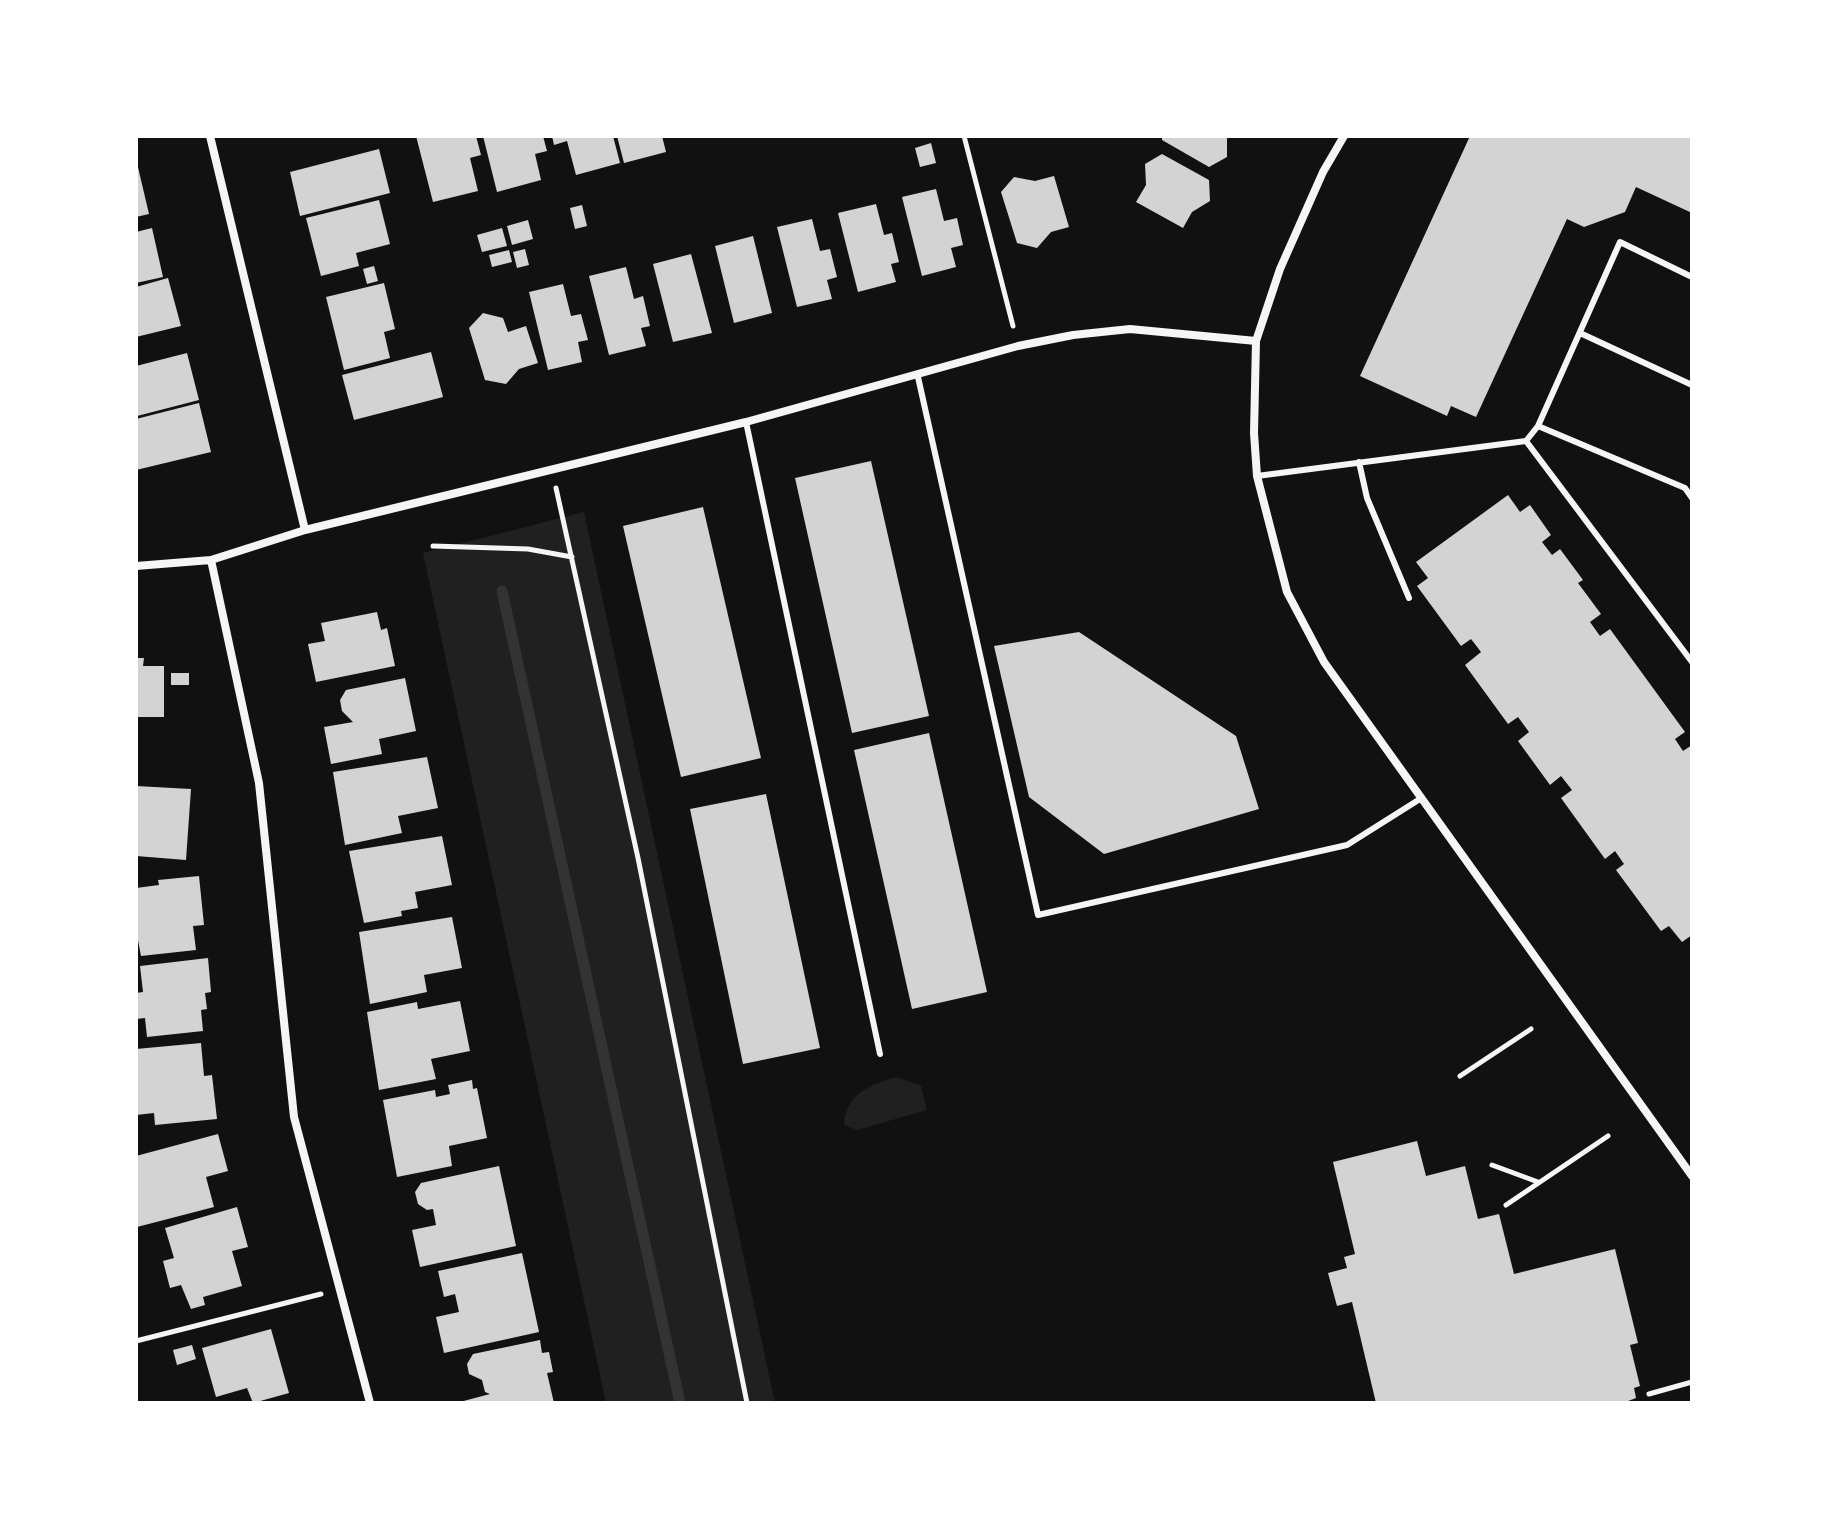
<!DOCTYPE html>
<html>
<head>
<meta charset="utf-8">
<style>
  body { margin:0 }
  #map { position:relative; width:1828px; height:1539px; overflow:hidden; background:#111; font-family:Commissioner,sans-serif }
  canvas { display:block }
  .frame { position:absolute; inset:0; border:138px solid #fff; pointer-events:none }
</style>
</head>
<body>
<div id="map">
<canvas width="1828" height="1539"></canvas>
<div class="frame"></div>
</div>
<script>
const ctx = document.querySelector('canvas').getContext('2d');
ctx.lineJoin = 'round';
function fillPath(path, color) {
  ctx.fillStyle = color;
  ctx.fill(path, 'evenodd');
}
function stroke(path, color, width, dash) {
  ctx.strokeStyle = color;
  ctx.lineWidth = width;
  ctx.lineCap = dash ? 'butt' : 'round';
  ctx.setLineDash(dash || []);
  ctx.stroke(path);
}
fillPath(new Path2D(`
  M584 512 775 1403H606L423 553Z
  M896 1077 921 1086 927 1110 857 1130 844 1125C846 1093 869 1086 896 1077Z`), '#202020');
stroke(new Path2D(`
  M502 591 680 1403`), '#333', 11);
fillPath(new Path2D(`
  M416 136H476L481 155 470 158 478 191 433 202Z
  M483 136H543L547 151 535 154 541 180 497 192Z
  M552 136H613L620 163 576 175 567 141 554 145Z
  M617 136H662L666 152 624 163Z
  M1162 136H1227V157L1209 167 1162 140Z
  M1470 136H1692V213L1636 187 1625 212 1584 227 1567 219 1476 417 1451 406 1447 416 1360 376Z
  M931 143 936 163 920 167 915 148Z
  M379 149 390 193 300 216 290 172Z
  M1162 154 1209 180 1210 201 1192 212 1183 228 1136 202 1146 185 1145 164Z
  M137 163 149 214 136 217V164Z
  M1054 176 1069 227 1051 232 1037 248 1017 243 1001 192 1014 177 1035 181Z
  M936 189 944 221 957 218 963 245 951 248 956 267 922 276 902 197Z
  M379 200 390 244 356 253 359 266 321 276 306 218Z
  M876 204 884 235 892 233 899 262 891 264 896 282 858 292 838 213Z
  M582 205 587 226 575 229 570 208Z
  M812 219 820 251 830 249 837 277 827 280 832 299 797 307 777 227Z
  M528 220 533 239 512 245 507 226Z
  M152 228 163 277 136 283V232Z
  M502 228 507 246 482 252 477 235Z
  M753 236 772 313 734 323 715 246Z
  M525 249 529 265 517 268 513 252Z
  M509 250 512 262 492 267 489 255Z
  M691 254 712 333 673 342 653 264Z
  M374 266 378 281 367 284 363 269Z
  M626 267 634 299 643 296 650 326 641 328 646 346 609 355 589 276Z
  M168 278 181 326 136 337V287Z
  M384 283 395 329 384 332 390 358 344 370 326 297Z
  M563 284 571 316 581 314 588 340 578 342 582 362 548 370 529 292Z
  M483 313 503 318 508 332 526 326 538 363 519 369 506 384 485 380 469 328Z
  M431 352 443 397 354 420 342 375Z
  M187 353 199 400 137 416 136 366Z
  M199 403 211 452 136 470V419Z
  M871 461 929 716 852 733 795 478Z
  M1508 495 1520 512 1530 505 1551 535 1542 542 1552 555 1560 549 1583 580 1578 583 1601 614 1590 622 1600 636 1610 629 1685 732 1675 739 1683 751 1692 745V935L1682 942 1669 926 1661 931 1616 870 1624 864 1615 851 1605 859 1561 798 1572 790 1561 776 1550 785 1518 741 1529 732 1518 717 1508 724 1465 665 1481 652 1471 639 1461 646 1417 586 1428 578 1416 562Z
  M703 507 761 758 681 777 623 526Z
  M377 612 381 630 387 628 395 666 316 682 308 644 325 641 321 623Z
  M1079 632 1236 736 1259 809 1104 854 1029 797 994 646Z
  M136 658H144L143 666H164V717H136Z
  M171 673H189V685H171Z
  M405 678 416 731 379 739 382 754 331 764 324 727 353 722 342 711 340 700 346 690Z
  M929 733 987 992 912 1009 854 750Z
  M427 757 438 808 398 816 402 833 345 845 333 772Z
  M136 786 191 789 186 860 136 856Z
  M766 794 820 1048 743 1064 690 809Z
  M442 836 452 885 415 892 418 908 401 911 402 916 364 923 349 851Z
  M199 876 204 925 193 926 196 950 141 956 136 930V888L159 885 158 880Z
  M452 917 462 968 424 975 427 992 370 1004 359 932Z
  M208 958 211 992 205 993 207 1009 201 1010 203 1031 147 1037 145 1018 136 1019V993L143 992 140 966Z
  M460 1001 470 1051 431 1059 436 1079 379 1090 367 1012 417 1002 418 1009Z
  M201 1043 204 1076 212 1075 217 1119 155 1125 154 1113 136 1115V1049Z
  M472 1080 473 1089 477 1088 487 1138 449 1146 452 1166 397 1177 383 1100 435 1090 436 1097 450 1094 448 1085Z
  M218 1134 228 1171 206 1177 214 1207 137 1227 136 1156Z
  M1417 1141 1426 1176 1465 1166 1478 1219 1499 1214 1514 1274 1615 1249 1638 1343 1630 1345 1640 1386 1634 1388 1636 1398 1623 1403H1376L1352 1302 1337 1306 1328 1273 1347 1268 1344 1257 1355 1254 1333 1162Z
  M499 1166 516 1246 420 1267 412 1230 436 1225 433 1209 427 1210 418 1204 415 1192 421 1183Z
  M237 1207 248 1247 232 1251 242 1286 203 1297 205 1305 191 1309 181 1285 170 1288 163 1261 174 1258 165 1228Z
  M522 1253 539 1332 444 1353 436 1317 459 1312 455 1294 444 1297 438 1271Z
  M271 1329 289 1393 253 1403 247 1388 216 1397 202 1348Z
  M540 1340 542 1353 549 1352 553 1372 547 1373 554 1403H456L490 1394 485 1392 482 1380 469 1374 467 1364 473 1354Z
  M192 1345 196 1359 177 1365 173 1350Z`), '#d3d3d3');
stroke(new Path2D(`
  M964 136 1013 326
  M556 488 638 858 747 1403
  M433 546 528 549 572 557
  M1460 1076 1531 1029
  M1492 1165 1538 1182
  M1506 1205 1608 1136
  M136 1341 321 1294
  M1649 1394 1692 1382`), '#f5f5f5', 5);
stroke(new Path2D(`
  M1580 333 1692 385
  M918 377 1038 915 1347 845 1420 799
  M746 422 880 1054
  M1538 426 1685 488 1692 498
  M1526 441 1538 426 1620 242 1692 277
  M1359 462 1367 498 1409 598
  M1257 476 1526 441 1692 662`), '#f5f5f5', 6);
stroke(new Path2D(`
  M210 136 305 530
  M1344 136 1323 172 1280 269 1256 341 1254 433 1257 476 1287 592 1324 662 1692 1176
  M211 560 259 783 294 1117 370 1403
  M136 566 211 560 305 530 746 422 1018 346 1073 335 1130 329 1256 341`), '#f5f5f5', 8);
</script>
</body>
</html>
